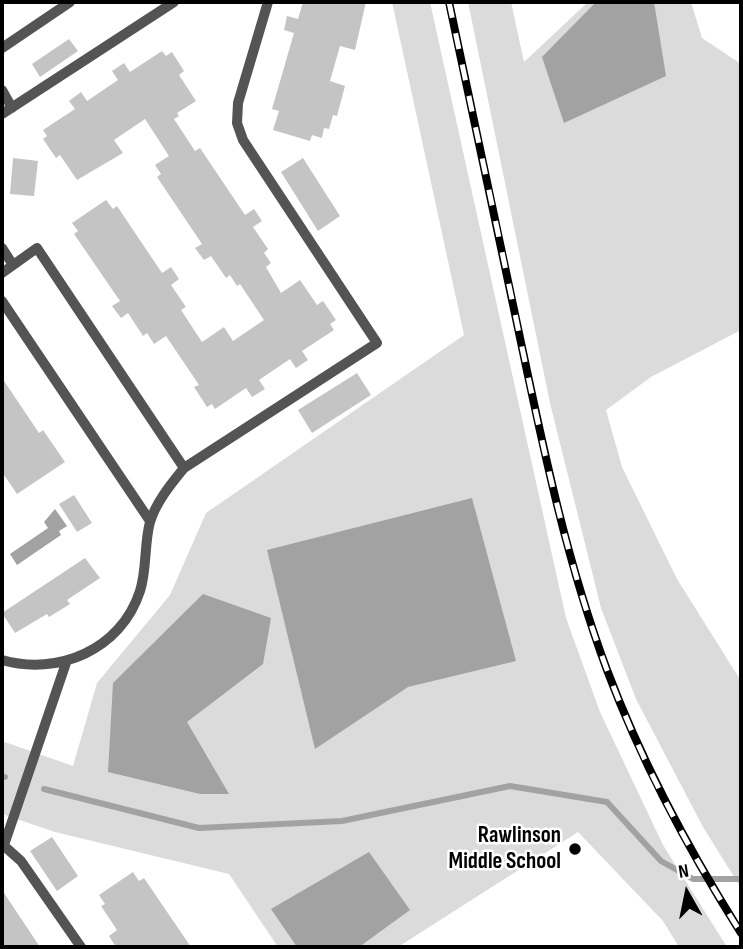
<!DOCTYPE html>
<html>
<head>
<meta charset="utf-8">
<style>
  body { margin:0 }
  #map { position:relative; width:743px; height:949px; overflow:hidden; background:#fff; font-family:"Sofia Sans Condensed",sans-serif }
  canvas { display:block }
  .frame { position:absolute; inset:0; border:4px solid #000; pointer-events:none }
  .north { position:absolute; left:652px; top:858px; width:70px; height:70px; -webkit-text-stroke:5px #fff; paint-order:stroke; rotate:351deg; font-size:19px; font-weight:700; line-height:28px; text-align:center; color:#000 }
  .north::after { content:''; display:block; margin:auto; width:24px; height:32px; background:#000; clip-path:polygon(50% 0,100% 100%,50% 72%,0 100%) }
</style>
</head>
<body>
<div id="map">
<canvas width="743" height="949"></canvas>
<div class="frame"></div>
<div class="north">N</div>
</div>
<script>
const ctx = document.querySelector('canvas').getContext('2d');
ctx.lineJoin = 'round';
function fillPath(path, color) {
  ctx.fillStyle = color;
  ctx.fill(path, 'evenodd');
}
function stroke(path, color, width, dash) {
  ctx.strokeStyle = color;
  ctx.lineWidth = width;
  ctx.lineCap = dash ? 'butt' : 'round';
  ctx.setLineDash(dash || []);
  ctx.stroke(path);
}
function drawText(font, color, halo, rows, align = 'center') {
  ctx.font = font + ' "Sofia Sans Condensed",sans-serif';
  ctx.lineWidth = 5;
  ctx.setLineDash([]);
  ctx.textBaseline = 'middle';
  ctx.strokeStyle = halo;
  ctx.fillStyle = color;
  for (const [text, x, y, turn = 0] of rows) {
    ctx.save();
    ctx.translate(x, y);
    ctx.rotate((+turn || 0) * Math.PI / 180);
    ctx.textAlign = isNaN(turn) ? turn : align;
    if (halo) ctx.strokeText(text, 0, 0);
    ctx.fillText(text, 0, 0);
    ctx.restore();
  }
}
fillPath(new Path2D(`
  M392 2H430L566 618 600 712 663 845 727 947H679L663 921 578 832 398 947H278L229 874 55 832 2 814V741L73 766 97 683 170 595 206 513 464 335Z
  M468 2H511L524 62 588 2H691L702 38 741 64V330L651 377 606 410 622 467 677 579 741 681V888L703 827 636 699 601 608 550 403Z`), '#dbdbdb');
fillPath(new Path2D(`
  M596 2H654L666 76 564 123 542 57Z
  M472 498 516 661 408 687 315 749 267 550Z
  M55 509 67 526 59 531 61 535 17 565 10 554 48 528 44 522Z
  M203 594 271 618 263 664 187 722 229 794H200L108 772 113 683Z
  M369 852 410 910 359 947H297L271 909Z`), '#a2a2a2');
stroke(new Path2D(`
  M2 776 5 777
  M44 789 199 828 342 821 510 786 607 802 661 861 693 879H741`), '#a2a2a2', 6);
fillPath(new Path2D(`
  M303 2H366L355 50 340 46 330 81 345 86 337 116 333 115 329 129 324 128 322 138 312 135 310 141 273 130 279 111 272 109 294 33 284 30 287 16 298 19Z
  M69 39 78 51 40 77 32 64Z
  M162 51 166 56 172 52 184 71 179 75 196 101 177 113 179 116 174 119 195 151 200 148 245 215 254 209 262 221 253 227 268 249 264 253 271 263 266 267 281 293 300 280 317 305 323 301 336 320 330 324 334 330 302 351 308 360 296 368 290 359 259 380 265 389 252 397 246 388 215 409 212 404 207 407 194 387 199 385 166 336 154 344 147 333 143 336 128 313 121 318 112 306 120 301 74 234 78 231 72 223 106 200 113 209 117 206 162 273 171 267 179 279 171 285 186 307 181 310 202 342 224 327 233 341 264 320 240 284 237 286 230 275 226 278 211 256 204 260 195 248 202 244 157 177 161 174 155 165 169 156 145 119 114 140 123 153 77 180 60 155 56 158 43 139 47 136 43 130 75 109 69 101 81 92 87 101 118 80 112 71 124 63 130 72Z
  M13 158 38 161 34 196 10 194Z
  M303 158 340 216 318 231 281 172Z
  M357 373 371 395 312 433 298 410Z
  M2 378 39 433 43 430 65 462 17 494 2 472Z
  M74 495 92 523 77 532 59 504Z
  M85 558 100 578 67 600 70 604 49 617 47 614 15 633 2 613Z
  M52 837 78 876 57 891 30 851Z
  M133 872 139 881 144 878 191 947H116L109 936 117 930 101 906 105 904 99 895Z
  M2 890 40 947H2Z`), '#c4c4c4');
stroke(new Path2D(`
  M2 48 70 2
  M2 90 12 108
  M2 114 174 2
  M2 248 13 265
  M2 273 37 248 184 468
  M2 301 150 521
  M2 660C58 676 121 650 140 591 147 570 144 544 150 522 156 502 171 484 184 468L377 343 243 140 237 123 238 103 268 2
  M2 844 21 861 81 947
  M4 845 66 663`), '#545454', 10);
const rail = new Path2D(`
  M449 2C472 112 496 222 519 333 543 447 566 560 607 670 642 763 688 849 741 933`);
stroke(rail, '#000', 8);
stroke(rail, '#fff', 5, [16]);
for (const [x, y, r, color] of [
  [575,849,7,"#000"]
]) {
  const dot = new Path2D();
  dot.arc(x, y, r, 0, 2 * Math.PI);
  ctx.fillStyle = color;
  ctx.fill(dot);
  stroke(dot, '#fff', 2.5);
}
drawText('bold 23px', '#000', '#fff', [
  ["Rawlinson",561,836],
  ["Middle School",561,862]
], 'right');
</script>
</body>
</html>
